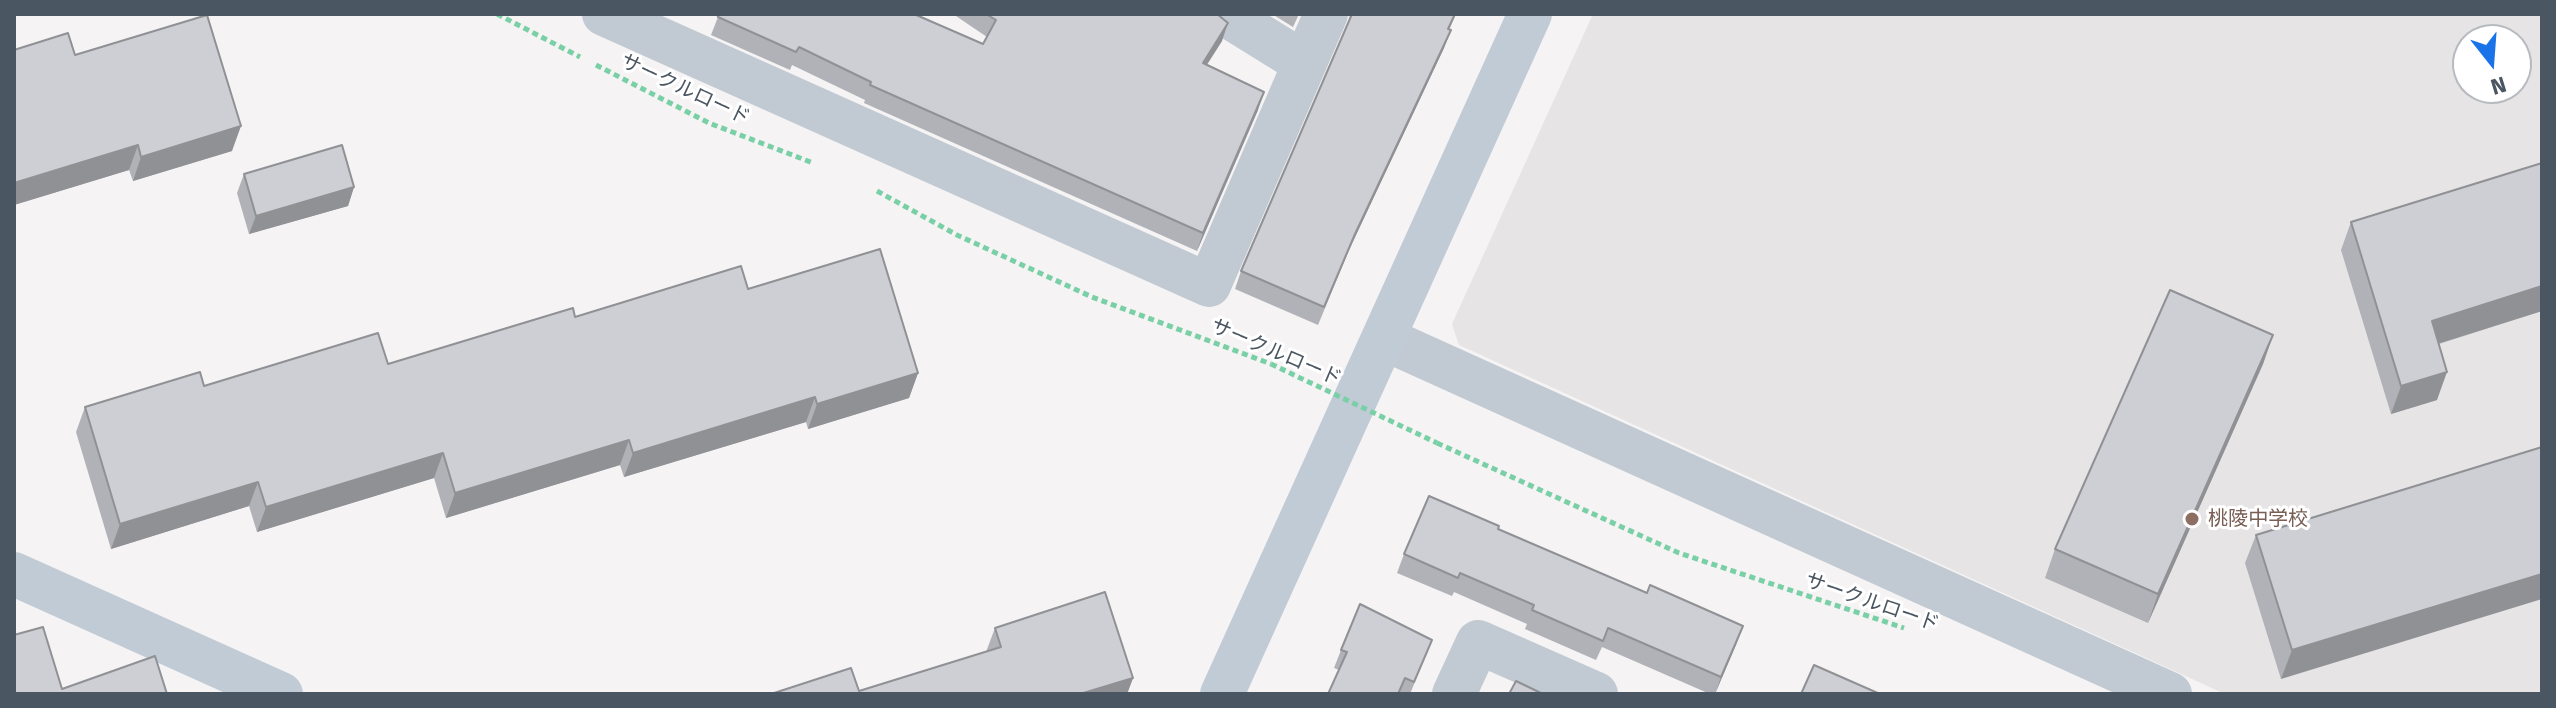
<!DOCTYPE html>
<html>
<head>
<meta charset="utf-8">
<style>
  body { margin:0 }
  #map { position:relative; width:2556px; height:708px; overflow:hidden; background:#f5f3f3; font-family:"Fira Sans",sans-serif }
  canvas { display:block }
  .frame { position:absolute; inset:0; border:16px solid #4a5661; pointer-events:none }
  .north { position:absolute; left:2452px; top:24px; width:80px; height:80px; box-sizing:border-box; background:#fff; border:2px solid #b7bbc0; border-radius:50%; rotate:163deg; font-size:22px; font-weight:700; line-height:32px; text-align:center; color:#4a5661 }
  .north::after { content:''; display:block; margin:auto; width:28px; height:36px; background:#1a73e8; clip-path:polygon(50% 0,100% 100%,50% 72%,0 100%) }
</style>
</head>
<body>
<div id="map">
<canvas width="2556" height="708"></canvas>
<div class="frame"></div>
<div class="north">N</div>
</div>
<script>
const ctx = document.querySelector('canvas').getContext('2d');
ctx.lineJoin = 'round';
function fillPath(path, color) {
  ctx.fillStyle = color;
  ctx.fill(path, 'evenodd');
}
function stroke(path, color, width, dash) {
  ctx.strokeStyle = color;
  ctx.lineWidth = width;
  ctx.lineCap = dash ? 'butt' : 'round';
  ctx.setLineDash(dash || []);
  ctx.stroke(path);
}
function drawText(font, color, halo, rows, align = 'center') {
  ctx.font = font + ' "Fira Sans","Noto Sans JP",sans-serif';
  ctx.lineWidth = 6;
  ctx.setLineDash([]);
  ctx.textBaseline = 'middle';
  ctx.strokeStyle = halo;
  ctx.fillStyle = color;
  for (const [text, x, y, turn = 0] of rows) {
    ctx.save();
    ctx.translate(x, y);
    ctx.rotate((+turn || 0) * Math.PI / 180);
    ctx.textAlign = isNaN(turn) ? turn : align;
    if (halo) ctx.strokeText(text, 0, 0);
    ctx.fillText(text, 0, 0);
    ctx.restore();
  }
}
fillPath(new Path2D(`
  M1593 14H2542V694H2225L1459 345 1452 324ZM2468 40H2516V88H2468Z`), '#e6e4e5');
stroke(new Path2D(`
  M497 14 580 57
  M596 65 709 123 813 163
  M877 191 957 235 1092 297 1271 364
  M1437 443 1679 553 1904 628`), '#7ad0a6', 5, [6, 4]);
stroke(new Path2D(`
  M604 14 1209 285 1326 14
  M1225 14 1304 63
  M1385 339 2170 694
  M1454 694 1478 642 1596 694`), '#c1cad2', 44);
stroke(new Path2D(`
  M14 574 281 694
  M1222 694 1530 14`), '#c1cbd6', 44);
stroke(new Path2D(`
  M1271 364 1437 443`), '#7ad0a6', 5, [6, 4]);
fillPath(new Path2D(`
  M712 14H914L983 44 987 37 953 14H1217L1222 41 1207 65 1258 110 1197 251 864 103 865 100 792 65 790 70 711 35 718 17Z
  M1272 14H1299L1293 27Z
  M1350 14H1456L1449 30 1444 48 1348 252 1318 325 1235 289 1241 271 1349 20Z
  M14 50 75 55 232 151 133 181 129 170 14 205Z
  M244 174 354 187 348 206 249 234 237 193Z
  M2351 222 2542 311 2439 344 2437 400 2391 414 2341 250Z
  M748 289 918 373 909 398 808 429 806 422 624 477 620 465 446 518 434 478 257 532 249 506 111 549 76 432 85 407 204 386 388 364Z
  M2273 335 2263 364 2148 623 2045 578 2055 549Z
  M2542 447 2281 679 2245 563 2256 535Z
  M1498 529 1647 593 1743 626 1715 694H1710L1602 647 1596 660 1525 629 1527 624 1454 592 1452 596 1397 573 1404 554Z
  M995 628 1133 678 1127 694H771L859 691 986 652Z
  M1432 640 1410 694H1328L1339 670 1334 668 1341 650Z`), '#b0b2b7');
fillPath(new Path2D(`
  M1228 23 1222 41 1196 81 1203 63Z
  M1451 30 1444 48 1348 252 1318 325 1355 234Z
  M1264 92 1258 110 1197 251 1203 233Z
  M241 126 232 151 133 181 141 157Z
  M138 145 129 170 14 205V183Z
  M354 187 348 206 249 234 256 216Z
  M2542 286V311L2421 349 2432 321Z
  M2273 335 2263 364 2148 623 2158 594Z
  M2447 372 2437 400 2391 414 2401 386Z
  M918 373 909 398 808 429 817 404Z
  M815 397 806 422 624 477 633 453Z
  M629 440 620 465 446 518 455 493Z
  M443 453 434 478 257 532 266 507Z
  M258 482 249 506 111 549 120 524Z
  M2542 574V599L2281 679 2292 650Z
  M1743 626 1736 645 1715 694 1721 677Z
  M1133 678 1127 694H1080Z`), '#909195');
const building = new Path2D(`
  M719 14H914L983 44 996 20 986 14H1217L1228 23 1203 63 1264 92 1203 233 870 85 871 82 799 47 796 52 718 17Z
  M1352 14H1455L1448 29 1451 30 1355 234 1324 307 1241 271Z
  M207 15 241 126 141 157 138 145 14 183V50L68 33 75 55Z
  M342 145 354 187 256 216 244 174Z
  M2542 163V286L2432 321 2447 372 2401 386 2351 222Z
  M880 249 918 373 817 404 815 397 633 453 629 440 455 493 443 453 266 507 258 482 120 524 85 407 200 372 204 386 378 333 388 364 573 308 575 317 741 266 748 289Z
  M2170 290 2273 335 2158 594 2055 549Z
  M2542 447V574L2292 650 2256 535Z
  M1429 496 1499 526 1498 529 1647 593 1650 585 1743 626 1721 677 1608 628 1603 641 1532 610 1534 605 1460 573 1458 578 1404 554Z
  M1105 592 1133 678 1080 694H771L851 668 859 691 1001 647 995 628Z
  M1360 604 1432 640 1414 682 1405 678 1398 694H1328L1347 652 1341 650Z
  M43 627 62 689 155 656 167 694H14V635Z
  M1814 665 1880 694H1801Z
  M1516 681 1543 694H1509Z`);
fillPath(building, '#cdcfd5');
stroke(building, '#909195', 2);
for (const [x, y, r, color] of [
  [2192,519,8,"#8d6e63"]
]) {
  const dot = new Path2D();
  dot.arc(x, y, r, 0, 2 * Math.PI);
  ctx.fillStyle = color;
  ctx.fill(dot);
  stroke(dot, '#fff', 3);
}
drawText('20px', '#4a5661', '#fff', [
  ["サークルロード",685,90,25],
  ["サークルロード",1276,353,23],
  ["サークルロード",1872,603,19]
]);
drawText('20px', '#785e54', '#fff', [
  ["桃陵中学校",2208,519]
], 'left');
</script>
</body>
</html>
